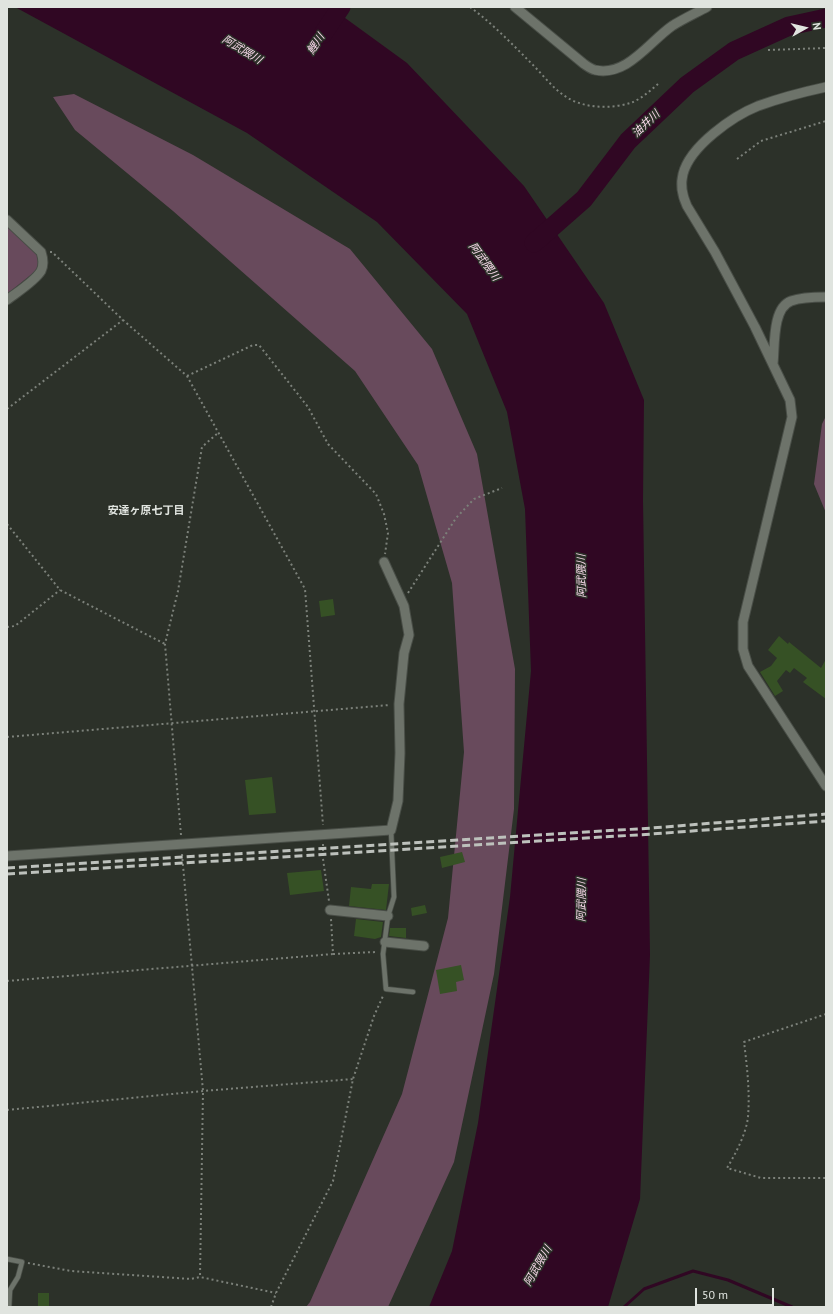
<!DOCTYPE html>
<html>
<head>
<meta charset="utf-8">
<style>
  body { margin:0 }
  #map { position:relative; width:833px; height:1314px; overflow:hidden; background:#2c3129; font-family:"PT Sans",sans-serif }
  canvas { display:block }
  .frame { position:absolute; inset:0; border:8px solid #e0e4df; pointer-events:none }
  .north { position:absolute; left:785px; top:8px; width:40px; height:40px; -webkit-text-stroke:3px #2c3129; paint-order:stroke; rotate:82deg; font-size:11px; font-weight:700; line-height:16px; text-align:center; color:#e0e4df }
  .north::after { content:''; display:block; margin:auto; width:14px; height:18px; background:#e0e4df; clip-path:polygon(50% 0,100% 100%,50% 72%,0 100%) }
  .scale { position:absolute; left:695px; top:1288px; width:79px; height:18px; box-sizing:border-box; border:2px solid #e0e4df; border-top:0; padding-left:5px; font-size:12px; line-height:14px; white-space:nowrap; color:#e0e4df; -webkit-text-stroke:3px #2c3129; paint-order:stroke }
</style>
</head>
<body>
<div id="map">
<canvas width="833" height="1314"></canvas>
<div class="frame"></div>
<div class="north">N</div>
<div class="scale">50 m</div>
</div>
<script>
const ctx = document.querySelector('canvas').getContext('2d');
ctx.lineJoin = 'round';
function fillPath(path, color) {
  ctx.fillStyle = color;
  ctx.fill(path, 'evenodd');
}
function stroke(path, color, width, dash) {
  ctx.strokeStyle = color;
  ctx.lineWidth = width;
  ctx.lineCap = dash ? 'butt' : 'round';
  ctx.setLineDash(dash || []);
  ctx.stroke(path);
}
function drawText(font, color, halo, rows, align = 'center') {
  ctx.font = font + ' "PT Sans","Noto Sans JP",sans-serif';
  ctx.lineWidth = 3;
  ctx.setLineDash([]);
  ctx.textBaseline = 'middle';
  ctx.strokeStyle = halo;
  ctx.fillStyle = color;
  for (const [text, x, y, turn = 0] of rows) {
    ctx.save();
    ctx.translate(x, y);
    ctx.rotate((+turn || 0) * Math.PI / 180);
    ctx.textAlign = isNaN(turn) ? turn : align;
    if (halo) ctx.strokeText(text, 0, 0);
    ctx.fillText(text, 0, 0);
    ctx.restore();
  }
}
fillPath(new Path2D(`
  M74 94 193 155 350 249 432 349 477 454 515 669 514 809 494 974 454 1162 388 1307H306L310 1302 402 1094 448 918 464 752 452 583 418 465 355 371 173 211 75 130 53 97Z
  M7 224C15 232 37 248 39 258 40 263 39 267 37 270L7 294Z
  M826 416V513L814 484 822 424Z`), '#684a5c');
fillPath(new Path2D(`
  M15 7H330L407 63 524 186 604 303 644 400 643 500 650 955 640 1199 608 1307H429L452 1251 478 1123 510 897 531 671 525 509 507 412 467 314 377 222 247 133Z`), '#300723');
stroke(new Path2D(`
  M624 1307 644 1289 693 1271 728 1280 792 1307`), '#300723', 3);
stroke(new Path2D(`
  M323 34 341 7
  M534 243 584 199 628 141 687 85 734 51 789 26 826 18`), '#300723', 19);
fillPath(new Path2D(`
  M333 599 335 615 321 617 319 601Z
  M779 636 788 644 789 642 821 668 826 659V699L803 682 807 678 794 668 790 673 786 670 777 681 783 691 775 696 760 672 771 666 777 658 768 650Z
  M272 777 276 813 249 815 245 780Z
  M462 852 465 862 442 868 440 857Z
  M321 870 324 891 290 895 287 873Z
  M372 884H389L386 910 349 906 351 887 371 889Z
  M425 905 427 913 412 916 411 908Z
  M356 919 383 922 381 937 375 939 354 936Z
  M390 928H406V938L389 936Z
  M461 965 464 980 456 982 457 991 440 994 436 970Z
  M38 1293H49V1307H38Z`), '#365125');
const service = new Path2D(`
  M391 830 394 897 388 916 383 954 386 989 413 992
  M7 1259 22 1262 18 1277 10 1290 9 1307`);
const minor = new Path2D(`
  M515 7 584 64C587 66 591 69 595 70 627 77 649 42 672 26 683 19 696 13 707 7
  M826 87C803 92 780 98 758 106 733 116 690 146 683 174 680 185 682 195 687 206L715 252 755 327 790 400 792 417 743 622V649L748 666 826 786
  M7 220 41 252C43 258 44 265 41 271 35 281 16 293 7 300
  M773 364C775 346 772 308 791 301 802 297 815 297 826 297
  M7 856 391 830 398 801 400 753 399 704 404 653 409 635 404 606 384 562
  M330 910 388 916
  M385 942 424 946`);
stroke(service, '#494e47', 6);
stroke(minor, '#494e47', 11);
stroke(new Path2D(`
  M470 7C493 24 513 45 533 65 544 76 554 90 568 98 586 109 614 109 633 102 642 98 650 91 658 84
  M768 50 826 48
  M737 159 761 141 826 121
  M50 252H52L123 320 187 376 305 589 323 825
  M187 376 253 345H259L308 407 328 444 376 494 384 514 388 533 385 554
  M7 409 123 320
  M7 524 60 590 165 644
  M408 593 456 518 474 499 502 488
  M7 627 15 626 60 590
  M7 737 390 705
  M181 835 165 644 178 591 202 447 219 432
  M323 844V859L329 901
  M182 854 203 1091 200 1277
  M333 954 376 952
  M7 981 333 954 331 919
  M826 1014 744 1042C747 1066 750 1092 748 1117 746 1134 736 1153 727 1168L761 1178H826
  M7 1110 203 1091 353 1079
  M28 1263 71 1271 191 1279 200 1277 276 1293
  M271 1307 276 1293 333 1181 353 1079 374 1016 383 996`), '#7c817a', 2, [2, 3]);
stroke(service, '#6d736a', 4.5);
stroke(minor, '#6d736a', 9);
stroke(new Path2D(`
  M7 868 652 828 826 814
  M7 874 652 834 826 821`), '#bdc1bc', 3, [8, 4]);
drawText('italic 11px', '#f7d7e9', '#2c3129', [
  ["鯉川",316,44,-56],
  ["阿武隈川",242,50,31],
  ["油井川",646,124,-44],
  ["阿武隈川",484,262,54],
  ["阿武隈川",582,576,-91],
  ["阿武隈川",582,900,-89],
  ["阿武隈川",538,1266,-60]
]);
drawText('bold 11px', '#e0e4df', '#2c3129', [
  ["安達ヶ原七丁目",146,511]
]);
</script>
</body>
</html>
